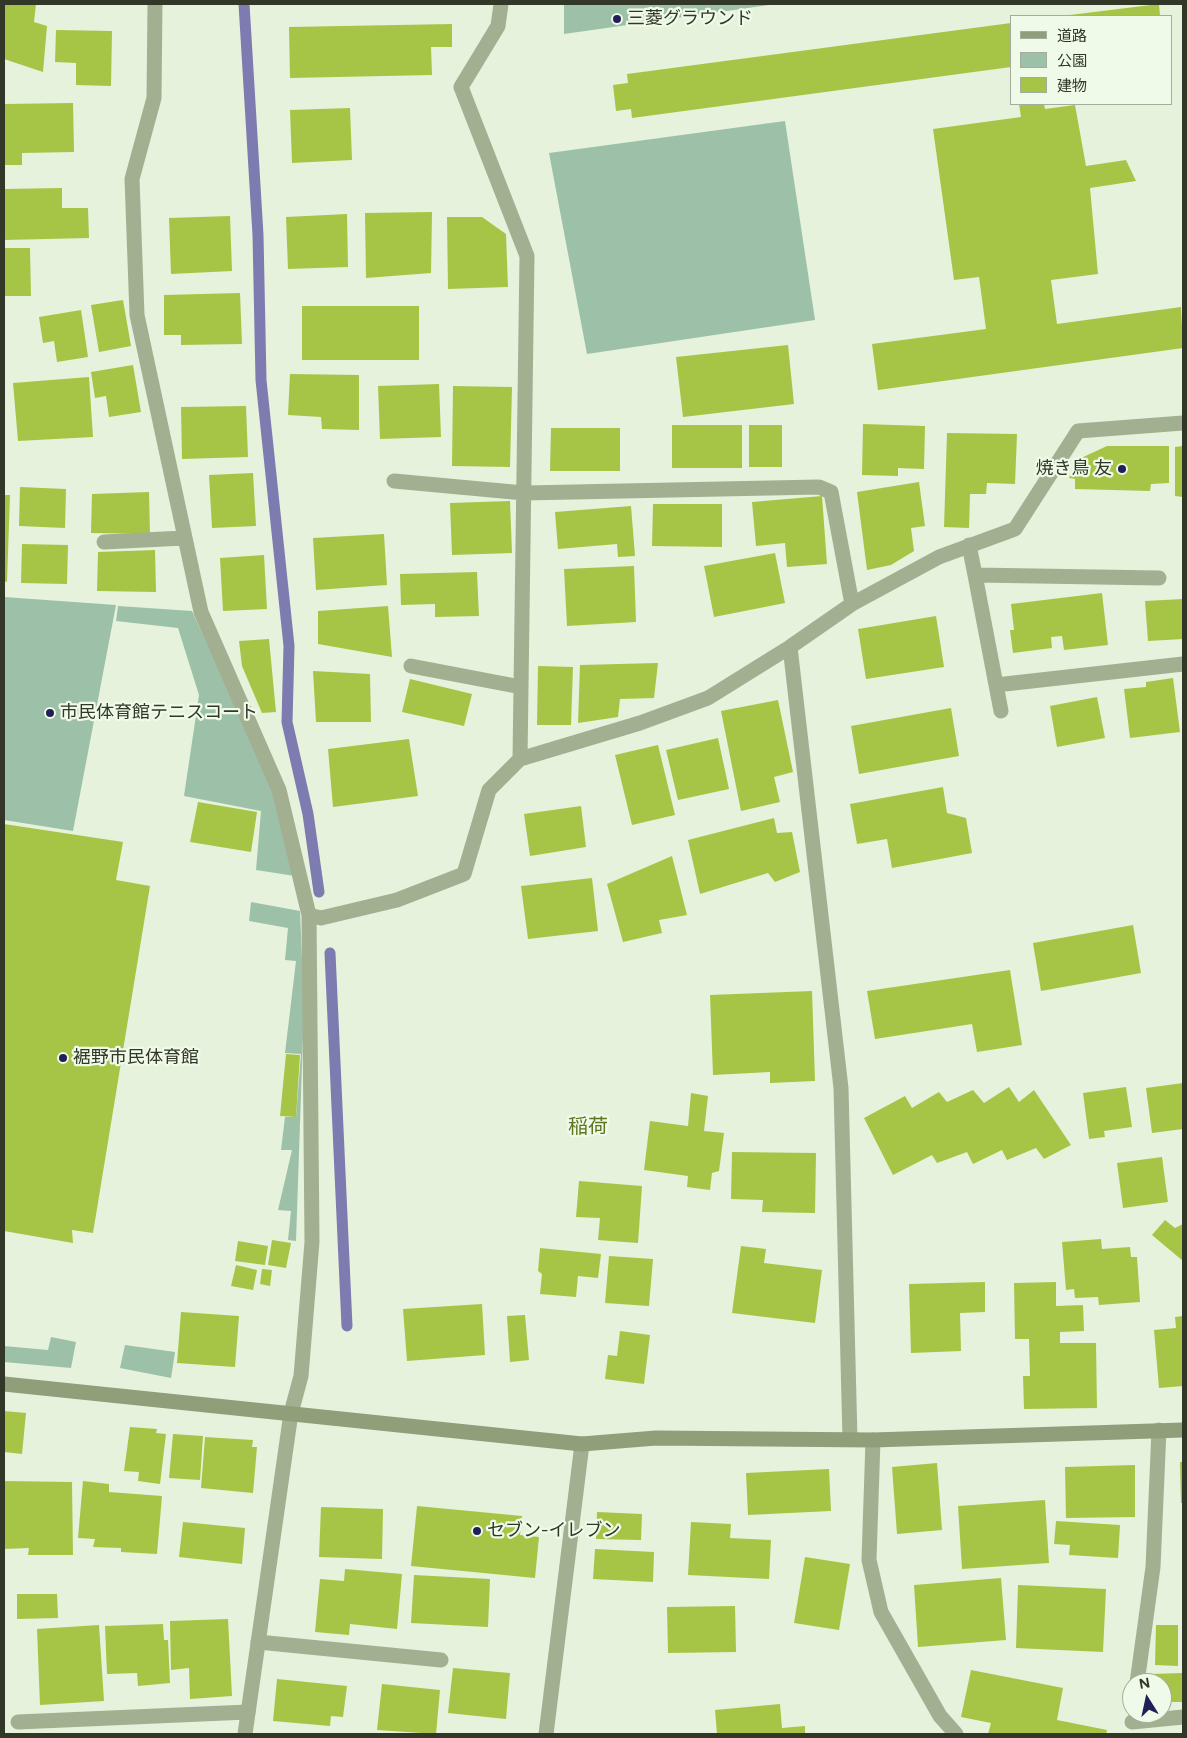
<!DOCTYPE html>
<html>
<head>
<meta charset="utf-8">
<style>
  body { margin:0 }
  #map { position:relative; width:1187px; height:1738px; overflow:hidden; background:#e6f2dc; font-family:Figtree,"Noto Sans JP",sans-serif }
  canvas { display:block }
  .frame { position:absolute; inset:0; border:5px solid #323728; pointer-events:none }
  .legend { position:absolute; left:1010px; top:15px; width:162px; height:90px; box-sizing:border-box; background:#f0fae8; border:1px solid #a4ac9b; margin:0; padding:6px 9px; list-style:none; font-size:15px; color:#323728 }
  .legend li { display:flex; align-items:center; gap:10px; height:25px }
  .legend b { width:25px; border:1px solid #a4ac9b }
  .north { position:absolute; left:1122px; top:1673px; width:50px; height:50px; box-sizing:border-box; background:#f0fae8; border:1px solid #a4ac9b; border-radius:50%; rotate:350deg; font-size:14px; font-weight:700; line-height:20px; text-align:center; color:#323728 }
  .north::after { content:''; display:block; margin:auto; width:18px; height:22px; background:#221e58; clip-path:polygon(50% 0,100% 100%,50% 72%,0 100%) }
</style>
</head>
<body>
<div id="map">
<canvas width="1187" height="1738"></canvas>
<div class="frame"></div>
<ul class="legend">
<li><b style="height:6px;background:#909e79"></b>道路</li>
<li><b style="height:14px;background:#9cc1a8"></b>公園</li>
<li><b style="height:14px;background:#a6c546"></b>建物</li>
</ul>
<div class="north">N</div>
</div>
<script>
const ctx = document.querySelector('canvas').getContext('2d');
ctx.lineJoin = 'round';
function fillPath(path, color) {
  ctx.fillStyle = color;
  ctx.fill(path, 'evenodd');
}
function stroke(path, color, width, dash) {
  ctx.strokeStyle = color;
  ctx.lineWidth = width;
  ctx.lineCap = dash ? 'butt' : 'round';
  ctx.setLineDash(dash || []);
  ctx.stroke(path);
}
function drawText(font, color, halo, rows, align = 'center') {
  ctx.font = font + ' Figtree,"Noto Sans JP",sans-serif';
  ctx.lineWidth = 4.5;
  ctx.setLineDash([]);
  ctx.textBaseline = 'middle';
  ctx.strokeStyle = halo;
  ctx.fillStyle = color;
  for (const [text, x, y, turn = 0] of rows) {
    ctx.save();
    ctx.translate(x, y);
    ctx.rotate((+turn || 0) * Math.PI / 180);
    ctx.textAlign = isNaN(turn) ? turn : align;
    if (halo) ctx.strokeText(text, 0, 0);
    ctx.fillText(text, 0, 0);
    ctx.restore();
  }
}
fillPath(new Path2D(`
  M564 4H776L564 34Z
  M785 121 815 320 587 354 549 153Z
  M4 597 116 605 73 831 4 820Z
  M118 606 192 611 275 791 295 876 256 870 261 811 184 796 199 695 178 628 116 621Z
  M251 902 300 911 304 1006 296 1241 288 1240 291 1211 278 1210 292 1150H281L285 1117H296L301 1054 285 1053 296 961 285 960 288 928 249 921Z
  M51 1337 76 1342 71 1368 4 1362V1346L48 1350Z
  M125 1345 175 1352 171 1378 120 1368Z`), '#9cc1a8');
stroke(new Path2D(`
  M244 4 258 235 261 380 289 646 287 722 308 814 319 892
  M330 953 347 1326`), '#7d7baf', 11);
fillPath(new Path2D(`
  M4 4H36L34 22 47 26 43 72 4 59Z
  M1159 4 1160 16H1070V15Z
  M1011 23V67L632 118 631 109 616 111 613 85 628 83 627 74Z
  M452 24V47H431L432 75 290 78 289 27Z
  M56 30 112 31 111 86 76 85V63L55 62Z
  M73 103 74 152 22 153V165H4V104Z
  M1019 104H1044L1045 109 1075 105 1086 166 1126 160 1136 181 1090 188 1098 274 1051 280 1057 324 1181 307 1183 348 878 390 872 344 986 329 979 277 954 280 933 129 1021 117Z
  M350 108 352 160 292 163 290 110Z
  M62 188V208H88L89 238 4 240V189Z
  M432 212 431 273 366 278 365 213Z
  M347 214 348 267 288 269 286 217Z
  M230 216 232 271 171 274 169 218Z
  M447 217H482L506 234 508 287 448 289Z
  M4 248H30L31 296H4Z
  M240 293 242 344 181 345V335H164V295Z
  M123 300 131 346 99 352 91 305Z
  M302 306H419V360H302Z
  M81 310 88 357 57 362 54 341 43 343 39 317Z
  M788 345 794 404 683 417 676 357Z
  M133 365 141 412 109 417 106 396 95 398 91 372Z
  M290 374 359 375V430L322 429 321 417 288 415Z
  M89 377 93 437 18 441 13 383Z
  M439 384 441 437 380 439 378 386Z
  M453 386 512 387 510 467 452 466Z
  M246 406 248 457 182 459 181 407Z
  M863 424 925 426 924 469 898 468V476L862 475Z
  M672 425H742V468H672Z
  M749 425H782V467H749Z
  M551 428H620V471H550Z
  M947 433 1017 434 1015 484 987 483 986 494H970L969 528 944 527Z
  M1107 446H1169V483L1151 484 1150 491 1075 489V479L1069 478 1079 459Z
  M1183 446V497L1175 496V447Z
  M253 473 256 526 212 528 209 475Z
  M919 482 925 526 911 528 914 551 891 565 867 570 857 492Z
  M20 487 66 489 65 528 19 526Z
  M149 492 150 534 91 533 92 494Z
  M4 495H10L7 582 4 581Z
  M822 496 827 564 787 567 785 543 756 546 752 502Z
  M510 501 512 553 452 555 450 503Z
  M653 504H722V547L652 546Z
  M631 506 635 556 618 557 617 544 558 549 555 512Z
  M384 534 387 585 316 590 313 538Z
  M22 544 68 545 67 584 21 583Z
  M155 550 156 592 97 591 98 552Z
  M775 553 785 603 714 617 704 566Z
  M264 555 267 609 223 611 220 558Z
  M634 566 636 622 567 626 564 569Z
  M477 572 479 616 435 617V604L401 605 400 574Z
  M1102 593 1108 645 1064 650 1062 636 1051 637 1052 648 1013 653 1010 630H1014L1011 604Z
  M1183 599V639L1148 641 1145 601Z
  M388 606 392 657 318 644V611Z
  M936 616 944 667 866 679 858 629Z
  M269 639 276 712 262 713 242 666 239 641Z
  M658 663 654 698 620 699 618 717 578 723 580 665Z
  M538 666 573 667 571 725H537Z
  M313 671 370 674 371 722H316Z
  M1173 678 1180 732 1130 738 1124 689 1146 687V682Z
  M410 679 472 694 464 726 402 712Z
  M1097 697 1105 738 1057 747 1050 706Z
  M778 700 793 772 774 777 780 802 741 811 721 711Z
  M951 708 959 756 859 774 851 726Z
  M718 738 729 789 678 800 666 750Z
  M409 739 418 796 333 807 328 749Z
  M658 745 675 815 632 825 615 755Z
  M943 787 947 813 966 818 972 853 892 868 887 839 857 844 850 804Z
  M198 802 257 812 251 852 190 842Z
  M581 806 586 847 530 856 524 814Z
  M774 818 777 833 792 832 800 872 775 882 768 873 700 894 688 840Z
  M4 824 123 842 116 880 150 886 93 1233 72 1230 73 1243 4 1231Z
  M672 856 687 915 659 920 662 933 623 942 607 884Z
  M592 878 598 931 528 939 521 886Z
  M1133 925 1141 973 1041 991 1033 943Z
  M1010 970 1022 1045 977 1052 972 1024 875 1039 867 991Z
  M812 991 815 1081 770 1083V1072L713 1075 710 995Z
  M286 1054 300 1055 296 1117 280 1116Z
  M1183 1083V1129L1152 1133 1146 1088Z
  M1009 1087 1019 1102 1034 1090 1071 1145 1044 1159 1036 1148 1007 1160 1002 1150 973 1164 967 1152 937 1163 932 1155 893 1175 864 1118 905 1096 912 1108 939 1092 947 1102 973 1090 984 1103Z
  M1126 1087 1132 1127 1104 1131 1105 1137 1089 1139 1083 1093Z
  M691 1093 708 1096 704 1131 724 1133 719 1171 712 1173 710 1190 687 1187 688 1176 644 1170 650 1121 688 1126Z
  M732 1152 816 1153 815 1213 762 1212 763 1200 731 1199Z
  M1162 1157 1168 1202 1123 1208 1117 1163Z
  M579 1181 642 1186 638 1243 598 1240 600 1218 576 1217Z
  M1165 1220 1175 1228 1183 1224V1261L1152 1235Z
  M1101 1239 1102 1249 1130 1247 1131 1257H1137L1140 1302 1099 1305 1098 1297 1075 1298 1074 1289 1066 1290 1062 1242Z
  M272 1240 291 1243 286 1268 268 1265Z
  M238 1241 268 1246 265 1265 235 1261Z
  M741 1246 766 1249 764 1263 822 1270 815 1323 732 1313Z
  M540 1248 601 1254 598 1278 578 1276 576 1297 540 1294 542 1274 538 1271Z
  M609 1256 653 1259 649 1306 605 1303Z
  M236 1265 257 1270 253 1290 231 1286Z
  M262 1269 272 1270 270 1286 260 1284Z
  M985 1282V1312L960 1313 961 1351 911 1353 909 1284Z
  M1056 1282V1306L1083 1305 1084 1331 1060 1332V1343H1096L1097 1408 1024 1409 1023 1376H1030L1029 1339H1015L1014 1283Z
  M482 1304 485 1355 407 1361 403 1309Z
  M181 1312 239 1316 235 1367 177 1363Z
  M525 1315 529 1360 510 1362 507 1316Z
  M1183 1316V1386L1159 1388 1154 1330 1176 1328 1175 1317Z
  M620 1331 650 1335 644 1384 605 1379 608 1355 617 1356Z
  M4 1411 26 1413 22 1454 4 1452Z
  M130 1427 157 1429 156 1433 166 1434 160 1484 138 1481 139 1472 124 1471Z
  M173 1434 203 1436 200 1480 169 1478Z
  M205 1437 253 1440 252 1447H257L253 1493 201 1488Z
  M1180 1462H1183V1503H1181Z
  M937 1463 942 1530 897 1534 892 1467Z
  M1135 1465V1517L1066 1518 1065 1467Z
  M829 1469 831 1511 748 1515 746 1473Z
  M4 1481 72 1482 73 1555H28L29 1548 4 1549Z
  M83 1481 109 1484V1492L162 1496 157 1554 121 1552V1548L93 1547 95 1539 78 1538Z
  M1045 1500 1049 1563 962 1569 958 1506Z
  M417 1506 522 1516 520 1535 539 1537 535 1578 411 1566Z
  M321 1507 383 1509 382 1559 319 1557Z
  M597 1512 642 1514 641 1540 596 1539Z
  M1056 1521 1120 1525 1118 1558 1069 1555 1070 1545 1054 1544Z
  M183 1522 245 1528 242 1564 179 1557Z
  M691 1522 731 1524 730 1538 771 1540 769 1579 688 1575Z
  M595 1549 654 1552 653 1582 593 1579Z
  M805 1557 850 1564 839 1630 794 1623Z
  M345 1569 402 1574 397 1629 350 1624 349 1635 315 1632 320 1579 344 1581Z
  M414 1575 490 1579 488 1627 411 1623Z
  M1001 1578 1006 1640 918 1647 914 1585Z
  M1018 1585 1106 1589 1103 1652 1016 1648Z
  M17 1594H57L58 1618 17 1619Z
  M735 1606 736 1652 668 1653 667 1607Z
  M228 1619 232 1696 190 1699 189 1668 171 1670 170 1621Z
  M163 1624 164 1640H168L170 1683 138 1686 137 1673 107 1674 105 1626Z
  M99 1625 104 1701 40 1705 37 1629Z
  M1156 1625H1178V1666L1155 1665Z
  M453 1668 510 1673 506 1719 448 1713Z
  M971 1670 1063 1688 1057 1720 1107 1730 1106 1734H988L991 1723 961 1717Z
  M1183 1673V1702H1162V1683H1151V1674Z
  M277 1679 347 1686 343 1717 331 1716 330 1726 273 1721Z
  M382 1684 440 1690 436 1734 377 1730Z
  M780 1704 782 1728 805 1726V1734H717L715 1710Z`), '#a6c546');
stroke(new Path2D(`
  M258 1642 441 1660
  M18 1722 248 1712`), '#a2b091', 15);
stroke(new Path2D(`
  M155 4 154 98 132 179 137 315 201 612 279 790 309 915
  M501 4 498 26 461 87 527 256 520 759
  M394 481 524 493 819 487 831 492 852 604
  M104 542 184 538
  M969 545 975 575 1159 578
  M975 575 1001 711
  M790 647 841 1088 850 1439
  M411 666 521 687
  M996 685 1183 664
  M873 1440 869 1560 881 1612 940 1716 956 1734
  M1137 1683 1153 1567 1159 1430
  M1132 1722 1183 1717
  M245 1734 291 1413 301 1376 312 1242 309 915 321 918 397 900 464 874 489 790 520 759 640 723 708 698 790 647 852 604 939 557 1015 529 1078 431 1183 423
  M546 1734 582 1444`), '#a2b091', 15);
stroke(new Path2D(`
  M4 1384 582 1444 656 1438 873 1440 1183 1430`), '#909e79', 15);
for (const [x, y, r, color] of [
  [617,19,5,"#221e58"],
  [1122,469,5,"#221e58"],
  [50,713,5,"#221e58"],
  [63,1058,5,"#221e58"],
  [477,1531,5,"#221e58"]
]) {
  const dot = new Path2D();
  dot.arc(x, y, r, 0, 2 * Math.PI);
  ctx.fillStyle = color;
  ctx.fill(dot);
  stroke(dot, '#f0fae8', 2);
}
drawText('18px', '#323728', '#f0fae8', [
  ["三菱グラウンド",627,19],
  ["焼き鳥 友",1112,469,"right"],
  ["市民体育館テニスコート",60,713],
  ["裾野市民体育館",73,1058],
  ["セブン-イレブン",487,1531]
], 'left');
drawText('20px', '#5f741f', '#f0fae8', [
  ["稲荷",588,1127]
]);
</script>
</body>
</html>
